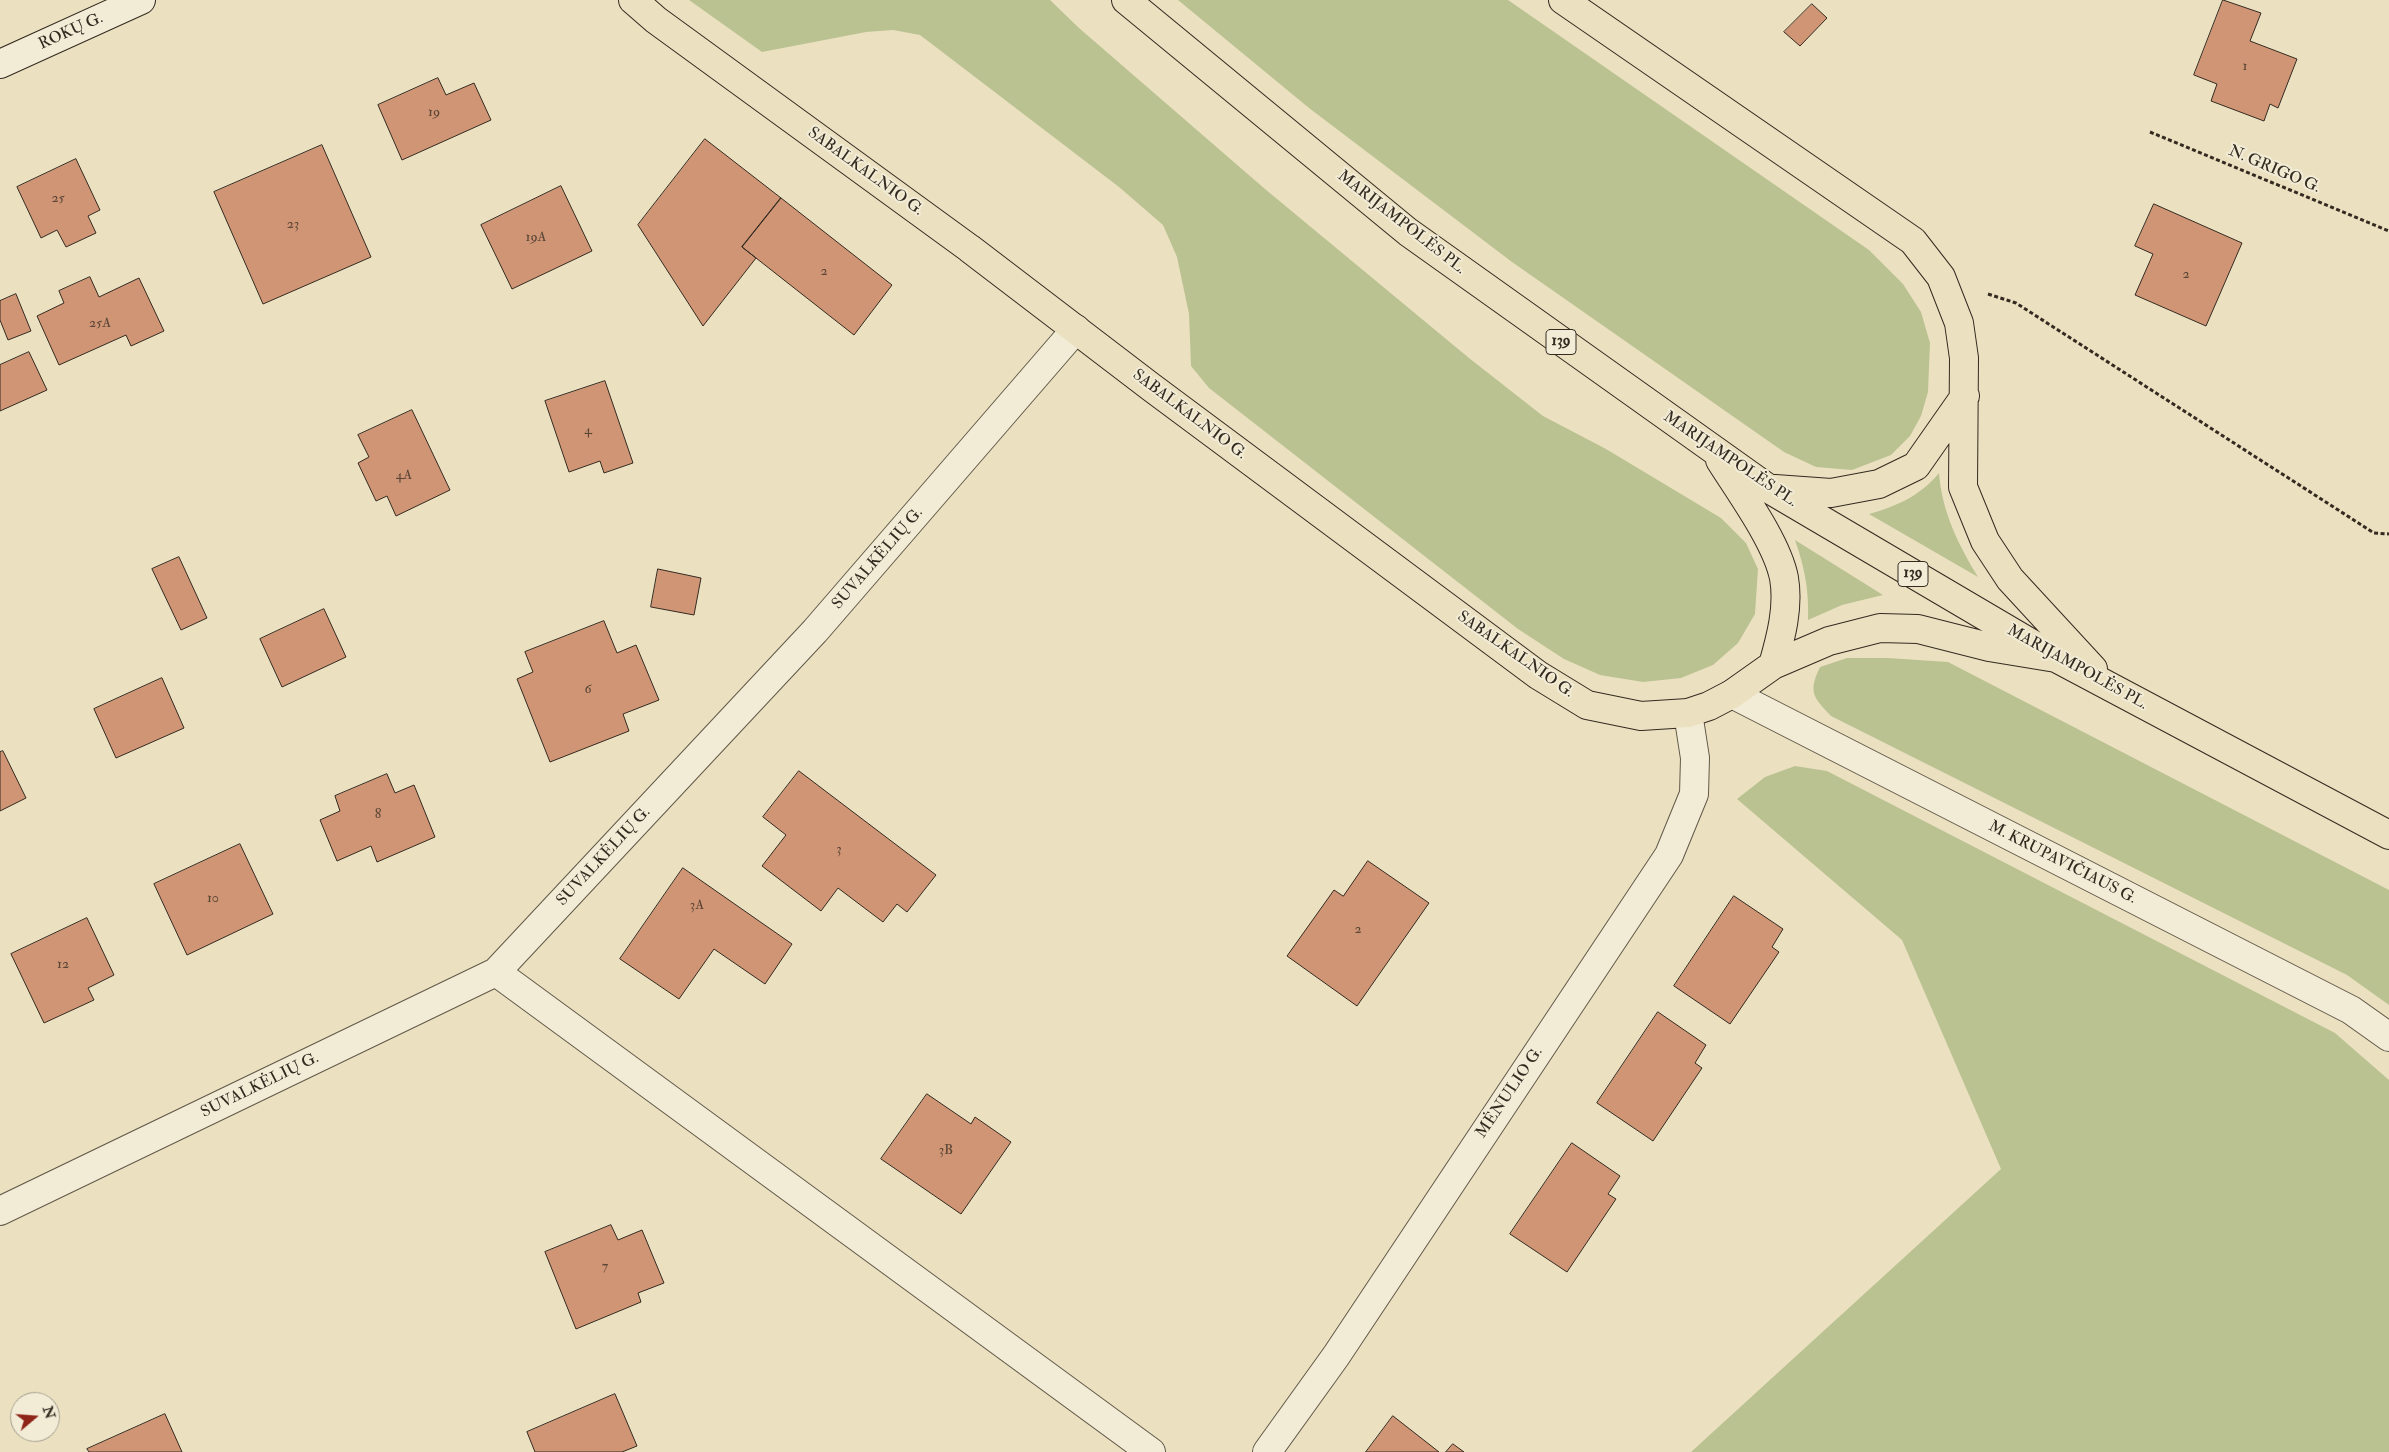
<!DOCTYPE html>
<html>
<head>
<meta charset="utf-8">
<style>
  body { margin:0 }
  #map { position:relative; width:2389px; height:1452px; overflow:hidden; background:#ebe1c1; font-family:"IM FELL Double Pica",serif }
  canvas { display:block }
  .north { position:absolute; left:10px; top:1392px; width:50px; height:50px; box-sizing:border-box; background:#f2ecd7; border:1px solid #a69e8e; border-radius:50%; rotate:72deg; font-size:14px; font-weight:700; line-height:20px; text-align:center; color:#342a20 }
  .north::after { content:''; display:block; margin:auto; width:18px; height:22px; background:#8f2418; clip-path:polygon(50% 0,100% 100%,50% 72%,0 100%) }
</style>
</head>
<body>
<div id="map">
<canvas width="2389" height="1452"></canvas>
<div class="north">N</div>
</div>
<script>
const ctx = document.querySelector('canvas').getContext('2d');
ctx.lineJoin = 'round';
function fillPath(path, color) {
  ctx.fillStyle = color;
  ctx.fill(path, 'evenodd');
}
function stroke(path, color, width, dash) {
  ctx.strokeStyle = color;
  ctx.lineWidth = width;
  ctx.lineCap = dash ? 'butt' : 'round';
  ctx.setLineDash(dash || []);
  ctx.stroke(path);
}
function drawText(font, color, halo, rows, align = 'center') {
  ctx.font = font + ' "IM FELL Double Pica",serif';
  ctx.lineWidth = 4;
  ctx.setLineDash([]);
  ctx.textBaseline = 'middle';
  ctx.strokeStyle = halo;
  ctx.fillStyle = color;
  for (const [text, x, y, turn = 0] of rows) {
    ctx.save();
    ctx.translate(x, y);
    ctx.rotate((+turn || 0) * Math.PI / 180);
    ctx.textAlign = isNaN(turn) ? turn : align;
    if (halo) ctx.strokeText(text, 0, 0);
    ctx.fillText(text, 0, 0);
    ctx.restore();
  }
}
fillPath(new Path2D(`
  M689 0H1050L1079 28 1265 189 1469 358 1543 416 1606 449 1721 518 1746 543 1758 569 1755 614 1738 643 1713 665 1681 678 1643 682 1600 675 1564 659 1518 629 1209 388 1191 366 1189 314 1177 257 1163 225 1119 187 920 35 893 30 866 32 762 52Z
  M1178 0H1508L1869 250 1903 284 1921 312 1930 343 1928 392 1921 416 1910 436 1891 455 1852 470 1816 467 1784 452 1512 262 1309 108Z
  M1939 473C1942 512 1958 544 1978 577L1869 514C1897 506 1920 496 1939 473Z
  M1795 540 1883 595 1842 605 1808 620C1809 590 1805 569 1795 540Z
  M1847 658H1888L1948 662 2389 890V1005L2347 975 1831 716C1813 697 1808 692 1820 667Z
  M1795 766 1827 771 2335 1033 2389 1080V1452H1691L2001 1169 1902 940 1737 799 1765 777Z`), '#bbc291');
const building = new Path2D(`
  M2223 0 2261 13 2250 41 2297 59 2278 108 2270 104 2264 121 2211 101 2217 84 2194 75Z
  M1812 4 1827 18 1800 46 1784 32Z
  M438 78 446 95 474 83 491 120 402 160 378 105Z
  M705 139 781 198 742 247 756 258 703 326 638 225Z
  M322 145 371 257 263 304 214 192Z
  M76 159 100 210 88 216 96 233 66 247 57 230 41 238 17 187Z
  M561 186 592 251 512 289 481 225Z
  M781 198 892 285 854 335 742 247Z
  M2154 204 2242 243 2206 326 2135 295 2153 254 2135 246Z
  M90 277 99 297 139 278 164 331 131 346 126 335 59 365 37 316 64 303 59 291Z
  M16 294 31 331 8 340 0 320V301Z
  M29 352 47 390 0 411V365Z
  M605 381 633 463 604 473 600 461 569 472 545 401Z
  M412 410 450 490 396 516 387 496 376 501 358 463 369 457 358 435Z
  M179 557 207 618 181 630 152 569Z
  M658 569 701 578 694 615 651 607Z
  M324 609 346 657 282 687 260 639Z
  M604 621 617 653 636 645 659 700 623 714 629 731 550 762 517 679 533 672 525 652Z
  M162 678 184 728 116 758 94 709Z
  M3 751 26 798 0 811V752Z
  M799 771 936 875 907 912 897 904 883 922 838 888 821 911 762 866 786 835 763 817Z
  M387 774 395 793 414 785 435 837 377 862 371 846 337 861 320 820 340 811 335 796Z
  M240 844 273 914 187 955 154 884Z
  M1368 861 1429 903 1357 1006 1287 956 1334 890 1343 896Z
  M683 868 792 944 765 984 714 949 679 999 620 959Z
  M1734 896 1783 929 1772 947 1779 952 1730 1024 1674 986Z
  M87 918 114 975 88 988 94 1000 44 1023 11 954Z
  M1658 1012 1706 1045 1695 1063 1702 1068 1653 1141 1597 1103Z
  M927 1094 971 1124 975 1117 1011 1142 961 1214 881 1159Z
  M1572 1143 1620 1176 1608 1194 1616 1199 1567 1272 1510 1234Z
  M611 1225 618 1240 642 1230 664 1283 638 1293 641 1302 576 1329 545 1252Z
  M615 1394 637 1446 622 1452H535L527 1432Z
  M165 1414 182 1452H89L87 1449Z
  M1393 1416 1439 1452H1366Z
  M1453 1444 1464 1452H1446Z`);
fillPath(building, '#cf9575');
stroke(building, '#342a20', 1);
const street = new Path2D(`
  M1732 694 2351 1010 2389 1037
  M496 972 1151 1452
  M0 1211 496 972 815 631 1076 329
  M1267 1452 1336 1356 1669 855 1694 794 1695 758 1688 713`);
const secondary = new Path2D(`
  M0 64 141 0`);
const primary = new Path2D(`
  M633 0 656 20 969 248 1151 387 1538 675 1587 705 1641 716 1688 713 1709 706 1732 694 1773 665 1829 641 1880 628 1918 629 1989 647 2056 658
  M1126 0 1408 232 1769 489 2056 658 2389 835
  M1563 0 1913 241 1941 277 1959 323 1964 358 1963 487 1985 541 2010 579 2093 669
  M1720 460C1740 492 1777 542 1784 578 1789 607 1781 637 1773 665
  M1775 489 1831 493 1879 484 1916 466 1965 396`);
stroke(street, '#625848', 30);
stroke(secondary, '#342a20', 30);
stroke(primary, '#342a20', 30);
stroke(new Path2D(`
  M2150 132 2389 231
  M1988 294 2016 303 2374 533 2389 534`), '#342a20', 3, [4, 2.5]);
stroke(street, '#f2ecd7', 28);
stroke(secondary, '#f2ecd7', 28);
stroke(primary, '#ebe1c1', 28);
drawText('14px', '#5b4535', null, [
  ["1",2245,67],
  ["19",434,113],
  ["25",58,199],
  ["23",293,225],
  ["19A",536,238],
  ["2",824,272],
  ["2",2186,275],
  ["25A",100,324],
  ["4",588,431],
  ["4A",404,476],
  ["6",588,690],
  ["8",378,815],
  ["3",839,850],
  ["10",213,899],
  ["3A",697,906],
  ["2",1358,930],
  ["12",63,965],
  ["3B",946,1151],
  ["7",605,1267]
]);
for (const [x, y, w] of [
  [1561,342,30],
  [1913,574,30]
]) {
  const box = new Path2D();
  box.roundRect(x - w / 2, y - 12.5, w, 25, 4);
  ctx.fillStyle = '#f2ecd7';
  ctx.fill(box);
  stroke(box, '#342a20', 1);
}
drawText('bold 15px', '#342a20', null, [
  ["139",1561,342],
  ["139",1913,574]
]);
drawText('16px', '#342a20', '#f2ecd7', [
  ["ROKŲ G.",71,32,-24],
  ["N. GRIGO G.",2274,170,23],
  ["SABALKALNIO G.",865,172,36],
  ["MARIJAMPOLĖS PL.",1401,223,38],
  ["SABALKALNIO G.",1189,415,37],
  ["MARIJAMPOLĖS PL.",1730,460,34],
  ["SUVALKĖLIŲ G.",878,559,-49],
  ["SABALKALNIO G.",1515,655,35],
  ["MARIJAMPOLĖS PL.",2077,668,29],
  ["SUVALKĖLIŲ G.",604,857,-47],
  ["M. KRUPAVIČIAUS G.",2062,863,27],
  ["SUVALKĖLIŲ G.",260,1086,-26],
  ["MĖNULIO G.",1510,1093,-56]
]);
</script>
</body>
</html>
